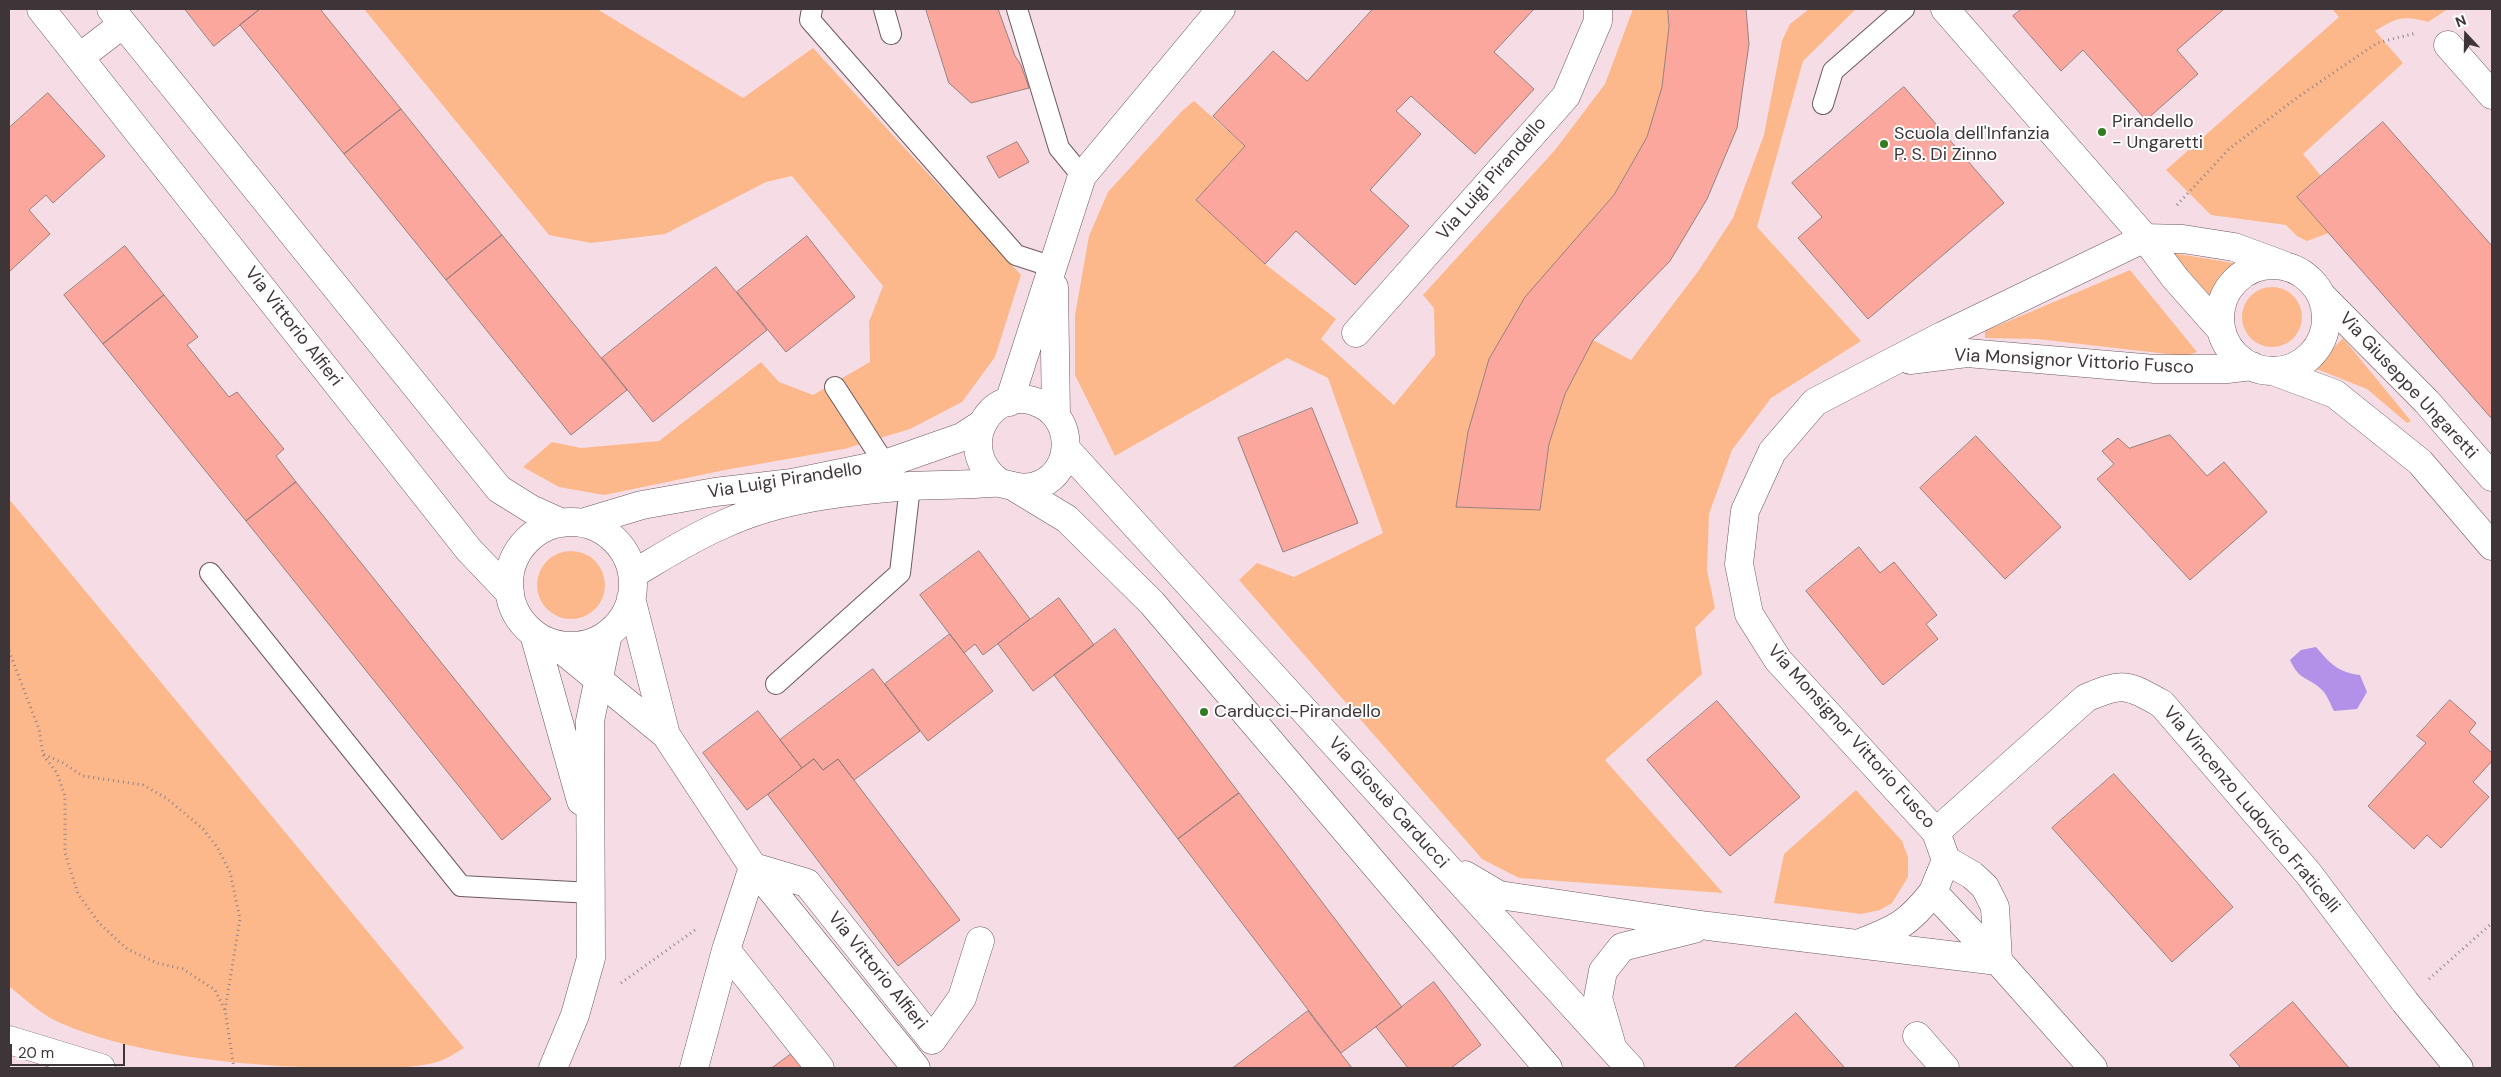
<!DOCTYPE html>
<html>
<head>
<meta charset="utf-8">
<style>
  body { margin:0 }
  #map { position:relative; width:2501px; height:1077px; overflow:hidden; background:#f6dde5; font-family:"DM Sans",sans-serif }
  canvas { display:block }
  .frame { position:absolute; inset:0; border:10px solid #3e3538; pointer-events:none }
  .north { position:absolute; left:2441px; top:10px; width:50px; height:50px; -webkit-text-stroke:4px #fff; paint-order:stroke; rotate:339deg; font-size:14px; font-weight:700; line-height:20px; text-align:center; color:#3e3538 }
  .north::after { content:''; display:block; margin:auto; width:18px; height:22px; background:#3e3538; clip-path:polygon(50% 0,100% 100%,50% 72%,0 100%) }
  .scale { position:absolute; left:10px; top:1044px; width:115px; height:22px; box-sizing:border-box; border:2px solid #3e3538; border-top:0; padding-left:6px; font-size:15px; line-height:18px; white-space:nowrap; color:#3e3538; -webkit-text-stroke:4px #fff; paint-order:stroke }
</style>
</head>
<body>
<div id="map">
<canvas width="2501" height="1077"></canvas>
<div class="frame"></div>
<div class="north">N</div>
<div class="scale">20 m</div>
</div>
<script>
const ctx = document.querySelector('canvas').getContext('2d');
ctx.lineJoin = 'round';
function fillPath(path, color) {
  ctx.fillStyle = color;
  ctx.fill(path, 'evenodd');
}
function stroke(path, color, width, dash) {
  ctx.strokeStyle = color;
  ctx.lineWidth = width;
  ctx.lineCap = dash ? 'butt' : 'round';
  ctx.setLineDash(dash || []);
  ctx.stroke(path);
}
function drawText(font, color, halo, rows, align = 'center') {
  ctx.font = font + ' "DM Sans",sans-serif';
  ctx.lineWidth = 4;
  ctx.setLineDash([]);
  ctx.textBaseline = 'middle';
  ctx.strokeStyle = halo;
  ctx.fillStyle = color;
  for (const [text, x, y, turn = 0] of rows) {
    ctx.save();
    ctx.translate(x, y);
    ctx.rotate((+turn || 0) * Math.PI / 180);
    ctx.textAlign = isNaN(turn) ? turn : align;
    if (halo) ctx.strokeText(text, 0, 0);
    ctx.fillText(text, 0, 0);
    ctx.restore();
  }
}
fillPath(new Path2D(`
  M364 9H597L743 98 813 48 1021 275 995 357 962 402 910 429 844 449 725 470 604 495 559 487 523 467 552 442 581 448 659 441 761 362 779 382 813 395 870 362 869 322 883 286 792 176 766 182 665 234 591 243 549 235Z
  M1633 9H1668L1669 27 1662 87 1647 137 1614 195 1577 239 1489 359 1468 432 1457 507 1540 510 1549 444 1565 394 1593 340 1631 360 1699 270 1733 218 1764 135 1782 41 1790 24 1809 9H1856L1803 61 1757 227 1861 341 1771 398 1732 450 1709 514 1707 570 1715 608 1695 628 1702 674 1605 760 1723 893 1519 878 1482 859 1239 580 1257 563 1294 577 1383 533 1328 378 1287 358 1115 456 1075 375V315L1089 236 1108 192 1182 111 1194 101 1245 146 1196 200 1265 264 1336 319 1321 339 1394 405 1435 355 1434 308 1423 295 1555 150 1605 84Z
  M2332 9H2448L2428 22C2403 15 2396 18 2375 31L2403 63 2303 154 2321 176 2297 197 2329 233 2307 241 2297 236 2286 225 2211 215 2166 170 2339 17Z
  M2172 253 2239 264 2223 275 2212 298Z
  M2130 270 2197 352 2185 356 2037 339 1985 338V331Z
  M2242 317a30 30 0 1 1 60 0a30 30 0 1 1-60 0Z
  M2343 338 2411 421 2407 423 2367 389 2314 368Z
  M9 499 464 1048C455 1053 444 1061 433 1063 407 1069 377 1068 350 1068 262 1068 139 1058 58 1022 41 1014 23 998 9 986Z
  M537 585a34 34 0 1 1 68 0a34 34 0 1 1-68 0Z
  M1856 790 1902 841 1908 857V877L1892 903 1880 910 1861 914 1774 903 1784 854Z`), '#fcb88a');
fillPath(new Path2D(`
  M2316 647C2331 664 2337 672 2360 675L2367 692 2357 709 2334 711C2330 704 2328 696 2322 690 2308 676 2300 682 2290 660L2301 650Z`), '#b391e8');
const building = new Path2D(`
  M185 9H260L214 46Z
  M260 9H320L401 109 344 154 240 25Z
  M926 9H998L1015 56 1021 65 1029 88 971 103 949 83Z
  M1373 9H1534L1494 52 1534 89 1475 154 1411 96 1396 111 1421 134 1370 190 1409 226 1355 285 1296 231 1265 264 1196 200 1245 146 1213 116 1273 51 1307 81Z
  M1668 9H1746L1749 44 1737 128 1707 199 1670 261 1593 340 1565 394 1549 444 1540 510 1456 507 1468 432 1489 359 1525 297 1614 195 1647 137 1662 87 1669 27Z
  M2022 9H2224L2177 50 2198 74 2146 120 2083 50 2061 71 2013 16Z
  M1904 87 2004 203 1868 319 1798 238 1822 217 1792 183Z
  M48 93 105 156 53 203 46 195 29 210 50 234 9 272V128Z
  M401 109 502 235 446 280 344 154Z
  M2383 122 2492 246V419L2297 197Z
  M1017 142 1029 162 999 178 987 157Z
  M502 235 627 390 571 435 446 280Z
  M807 236 855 297 786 352 737 292Z
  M125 246 164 295 103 344 64 295Z
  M716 267 767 330 653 422 602 358Z
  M164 295 198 337 187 345 229 397 237 392 284 449 276 456 296 482 246 521 103 344Z
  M1312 408 1358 523 1283 552 1238 438Z
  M2170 435 2207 476 2224 462 2267 512 2190 580 2097 479 2114 464 2102 451 2118 438 2129 448Z
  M1976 436 2061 527 2005 579 1920 488Z
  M296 482 551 799 502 840 246 521Z
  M1859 547 1880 573 1894 562 1937 615 1926 624 1938 639 1883 685 1806 591Z
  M979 551 1030 619 983 655 975 644 964 653 920 595Z
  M1059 598 1094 645 1033 691 998 644Z
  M1115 629 1239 793 1178 839 1054 675Z
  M950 634 993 691 928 741 885 684Z
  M873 669 920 731 854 780 838 759 823 770 814 759 802 768 780 740Z
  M2450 700 2476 723 2469 732 2492 753V761L2473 782 2489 797 2441 848 2427 835 2414 849 2368 806 2426 743 2417 736Z
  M1717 701 1800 797 1730 856 1647 760Z
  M758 711 802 768 747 810 703 753Z
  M814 759 823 770 838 759 960 920 898 966 768 795Z
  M2114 774 2233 907 2172 962 2052 828Z
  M1239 793 1402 1007 1341 1053 1178 839Z
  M1434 982 1481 1045 1451 1068H1408L1376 1027Z
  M2293 1002 2349 1068H2241L2230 1055Z
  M1308 1011 1352 1068H1233Z
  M1796 1013 1845 1068H1734Z
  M794 1052 806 1068H772Z`);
fillPath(building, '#fca79e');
stroke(building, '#97807d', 1);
const lane = new Path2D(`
  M812 9 810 20 1016 255 1053 267
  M884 9 891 34
  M1017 9 1059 148 1082 176
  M1823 104 1833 71 1904 9
  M835 387 885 464
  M210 573 461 886 592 893
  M776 684 900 573 910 486`);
const street = new Path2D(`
  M41 9 469 550 510 593
  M111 9 499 489 531 509 562 523
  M1945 9 2145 238 2175 278 2222 331
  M2448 45 2492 95
  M80 57 123 24
  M2220 318a53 53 0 1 1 106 0a53 53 0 1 1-106 0Z
  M1054 287 1056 415
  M2322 296 2427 402 2492 477
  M1356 333 1566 96 1598 21V9
  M1910 360 1967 353 2155 369H2227L2252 366
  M2273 371 2335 394 2420 462 2492 546
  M1009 402 1082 176 1221 9
  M1066 449 1630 1068
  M1016 488 1067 519 1152 603 1548 1068
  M509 584a62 62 0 1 1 124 0a62 62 0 1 1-124 0Z
  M582 523 642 505 715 492 792 483 885 464 962 437 982 424
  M633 574C662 557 691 538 722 525 779 498 847 491 910 486 931 485 952 485 974 484 982 484 992 482 1000 483 1015 486 1026 491 1041 484 1073 470 1074 422 1043 405 992 378 951 449 1000 483
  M631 598 666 735
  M534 634 581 801
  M555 644 666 735 753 867 916 1068
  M1936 832 2086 698C2123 682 2127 684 2162 704L2308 873 2405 1002 2459 1068
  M1946 860 1933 892 1998 961 2093 1068
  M753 867 807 883 932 1040 962 998 980 941
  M753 867 726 950 820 1068
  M1465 875 1499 895 1708 926 1998 961
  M1860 943C1897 929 1909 923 1933 892
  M1998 961 1995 907 1985 887 1972 875 1946 860 1936 832 1778 660 1749 614 1739 564 1745 511 1772 452 1815 402 1942 336 2145 238 2183 239 2234 247 2283 265
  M1917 1036 1945 1068
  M1611 1043 1598 998 1603 971 1622 947 1694 929
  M553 1068 575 1015 591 958 590 721 608 634
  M694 1068 726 950`);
const secondary = new Path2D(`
  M9 1040 101 1068`);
stroke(lane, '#6e595f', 22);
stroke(street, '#6e595f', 29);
stroke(secondary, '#6e595f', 29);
stroke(new Path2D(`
  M2177 205 2230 148 2298 97 2377 43 2416 33
  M9 651 39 729 43 754 63 763 83 776 143 785 166 798 183 812 203 829 217 847 230 872 240 919 225 1010
  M43 755 57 773 65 796V853L78 894 100 924 127 949 157 963 183 969 215 990 225 1010 234 1068
  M2429 979 2492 923
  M621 983 695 930`), '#928287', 3, [1, 4]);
stroke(lane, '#fff', 20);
stroke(street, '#fff', 28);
stroke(secondary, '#fff', 28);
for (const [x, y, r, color] of [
  [2102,132,5,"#327b20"],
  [1884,144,5,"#327b20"],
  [1204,712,5,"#327b20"]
]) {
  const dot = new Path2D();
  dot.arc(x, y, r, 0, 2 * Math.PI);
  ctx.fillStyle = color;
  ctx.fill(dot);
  stroke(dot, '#fff', 2);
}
drawText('18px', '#3e3538', '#fff', [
  ["Pirandello",2112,122],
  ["- Ungaretti",2112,143],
  ["Scuola dell'Infanzia",1894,134],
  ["P. S. Di Zinno",1894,155],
  ["Carducci-Pirandello",1214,712]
], 'left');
drawText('18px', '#3e3538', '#fff', [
  ["Via Luigi Pirandello",1492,179,-49],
  ["Via Vittorio Alfieri",293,327,52],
  ["Via Monsignor Vittorio Fusco",2074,362,3],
  ["Via Giuseppe Ungaretti",2408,386,47],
  ["Via Luigi Pirandello",785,481,-9],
  ["Via Monsignor Vittorio Fusco",1851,737,48],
  ["Via Giosuè Carducci",1388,803,48],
  ["Via Vincenzo Ludovico Fraticelli",2251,810,50],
  ["Via Vittorio Alfieri",877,971,51]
]);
</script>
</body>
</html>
